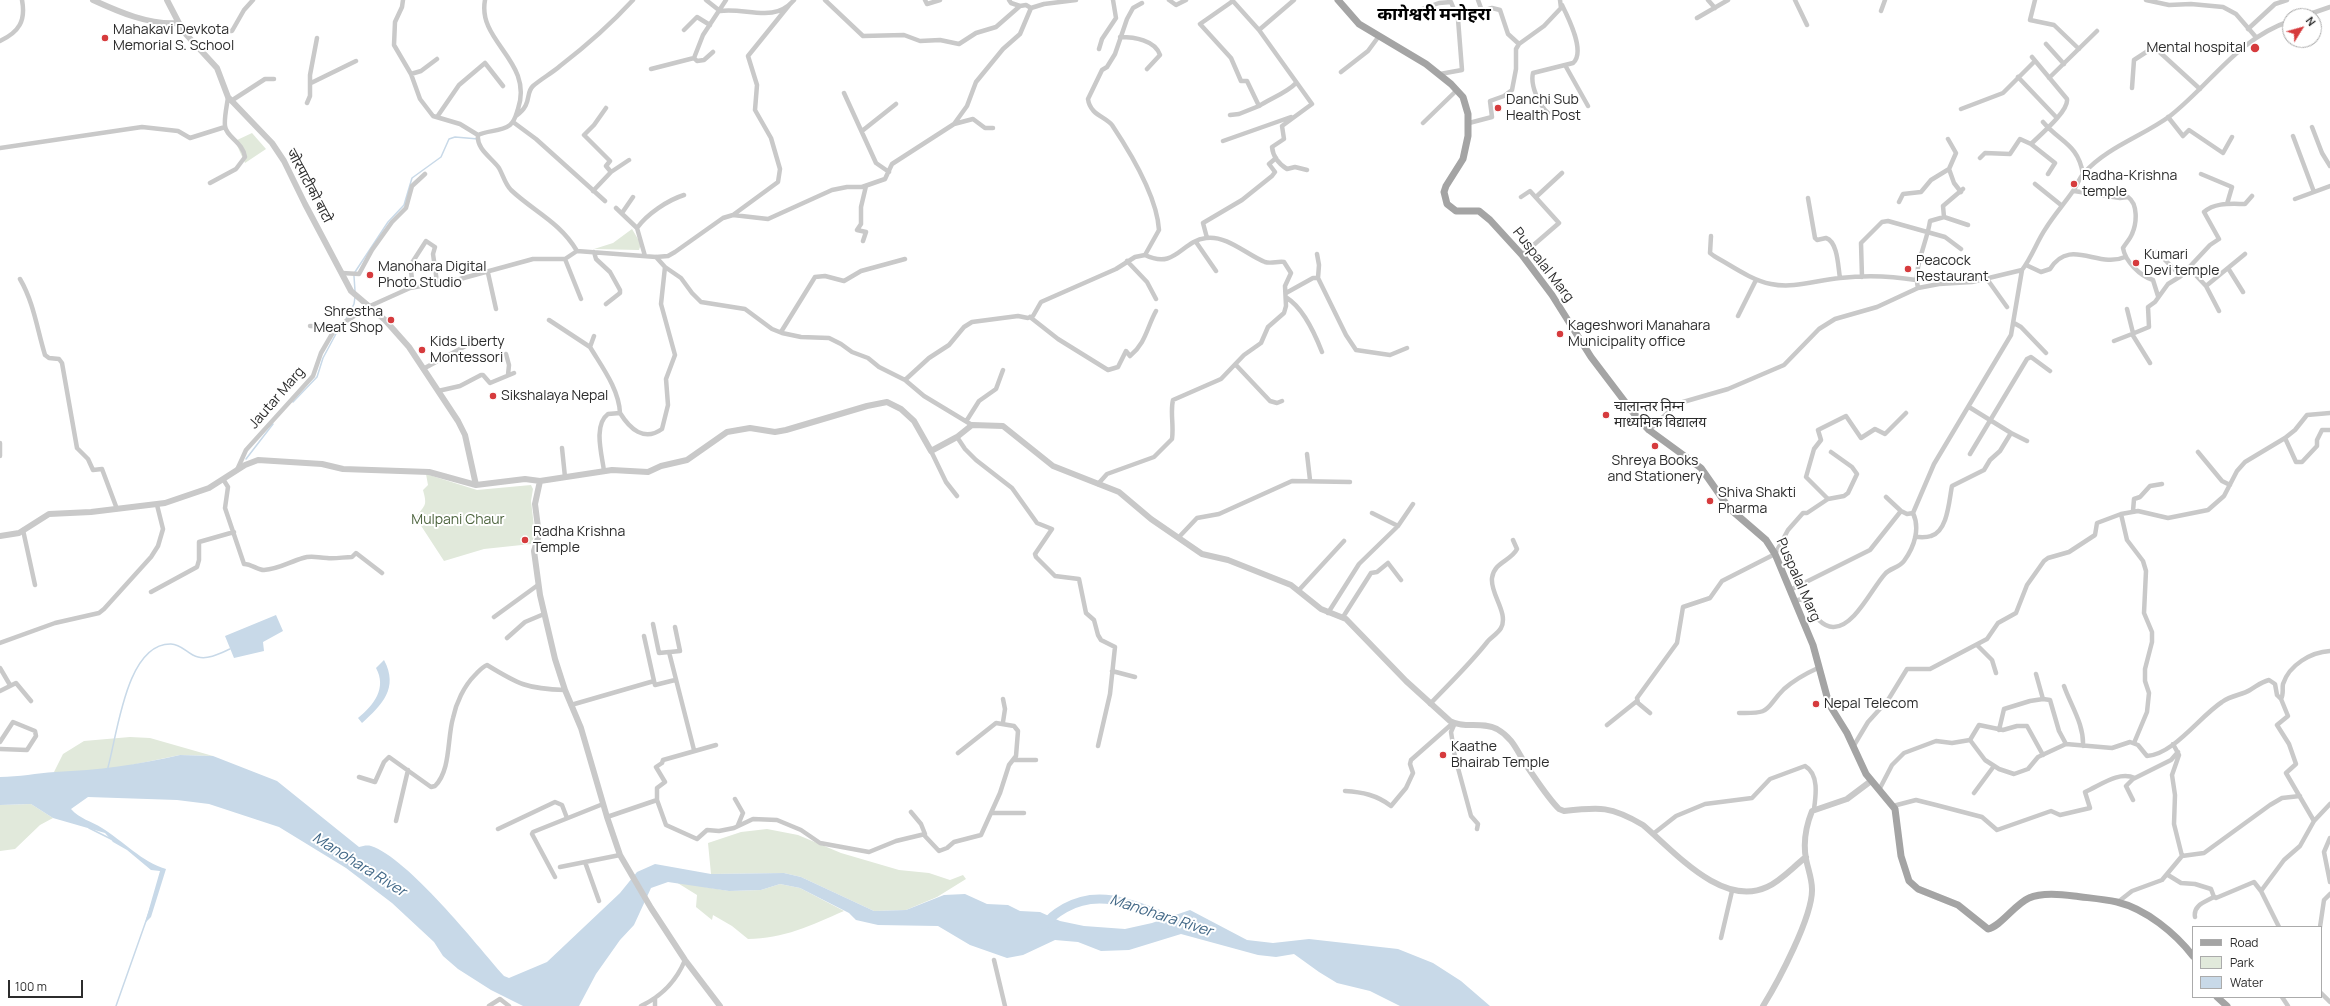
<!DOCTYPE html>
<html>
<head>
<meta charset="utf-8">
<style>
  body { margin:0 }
  #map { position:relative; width:2330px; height:1006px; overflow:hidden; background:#fff; font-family:Manrope,sans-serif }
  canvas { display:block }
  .legend { position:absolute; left:2192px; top:926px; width:130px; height:72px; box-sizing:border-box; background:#fff; border:1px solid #ababab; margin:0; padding:5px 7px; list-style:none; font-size:12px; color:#2c2c2c }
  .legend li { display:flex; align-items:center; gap:8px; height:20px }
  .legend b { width:20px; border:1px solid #ababab }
  .north { position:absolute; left:2282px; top:8px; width:40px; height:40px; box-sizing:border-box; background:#fff; border:1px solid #ababab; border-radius:50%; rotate:53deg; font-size:11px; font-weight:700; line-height:16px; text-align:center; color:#2c2c2c }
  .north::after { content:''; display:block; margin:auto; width:14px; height:18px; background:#d63b3d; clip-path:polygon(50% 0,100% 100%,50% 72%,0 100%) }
  .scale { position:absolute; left:8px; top:980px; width:75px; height:18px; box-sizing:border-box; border:2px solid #2c2c2c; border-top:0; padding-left:5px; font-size:12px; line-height:14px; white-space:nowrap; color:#2c2c2c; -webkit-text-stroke:3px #fff; paint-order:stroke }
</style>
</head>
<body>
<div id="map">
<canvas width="2330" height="1006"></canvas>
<ul class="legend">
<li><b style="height:5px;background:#a4a4a4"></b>Road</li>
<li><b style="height:11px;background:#e1e9db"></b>Park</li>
<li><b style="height:11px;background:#c8d9e8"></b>Water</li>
</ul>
<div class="north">N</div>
<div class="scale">100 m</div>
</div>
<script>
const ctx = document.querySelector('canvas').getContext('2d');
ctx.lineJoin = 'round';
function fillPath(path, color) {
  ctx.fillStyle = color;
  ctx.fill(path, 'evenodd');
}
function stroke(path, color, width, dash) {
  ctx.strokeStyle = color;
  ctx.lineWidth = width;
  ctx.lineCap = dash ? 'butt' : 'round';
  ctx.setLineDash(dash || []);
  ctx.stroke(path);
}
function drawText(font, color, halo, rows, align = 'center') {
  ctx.font = font + ' Manrope,"Noto Sans Devanagari",sans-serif';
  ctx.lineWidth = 4;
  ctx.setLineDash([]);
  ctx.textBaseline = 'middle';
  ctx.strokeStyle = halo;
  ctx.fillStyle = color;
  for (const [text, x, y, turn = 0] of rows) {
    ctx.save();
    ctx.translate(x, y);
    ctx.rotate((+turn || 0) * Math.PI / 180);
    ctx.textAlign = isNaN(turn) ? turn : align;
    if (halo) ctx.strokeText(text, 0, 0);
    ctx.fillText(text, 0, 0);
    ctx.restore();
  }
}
fillPath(new Path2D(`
  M252 133 266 149 245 163 235 141Z
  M632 229 641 244 639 250 594 249 613 243Z
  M426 474 477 490 531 485 533 489 531 501 535 535 531 544 484 549 444 561 416 518C424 504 428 508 423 490L428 485Z
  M130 737 150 738 213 756 180 755 117 768 87 772H54L63 754 84 741Z
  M31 804 53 818 40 825 15 849 0 851V805Z
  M767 829 798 835 841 853 899 870 929 873 950 880 963 875 966 879 937 897 906 910 874 911 801 877 784 873 711 874 708 843 741 832Z
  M676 882 729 891 761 890 780 884 800 888 844 911C812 925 783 939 748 939L732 926 713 915 712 920 696 907 697 895Z`), '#e1e9db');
fillPath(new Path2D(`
  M276 615 283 631 263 642 264 651 234 658 225 636Z
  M384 660C399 688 382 705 362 723L358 718C374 705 387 688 376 668Z
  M180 755 213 756 277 781 359 847C363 846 367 845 371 846 408 858 476 944 504 976L509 978 547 962 620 893 637 872 655 864 711 874 784 873 801 877 874 911 906 910 944 895 965 894 987 904 1008 905 1020 911 1040 912 1060 921 1084 926 1125 929 1152 923 1190 910 1247 940 1273 943 1309 939 1398 949 1433 963 1461 981 1490 1006H1400L1370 991 1337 983 1319 972 1294 954 1276 957 1258 955 1181 934 1129 950 1101 951 1078 942 1055 940 1023 955 1007 958 970 945 938 926 878 925 856 920 849 913 800 888 780 884 761 890 729 891 668 882 651 888 634 925 620 940 596 974 579 1006H523L491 990 458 969 443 956 434 942 392 903 346 868 279 827 209 804 177 800 88 797 71 809C80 819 91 821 102 828 123 841 142 862 166 869L151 917 145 923 160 871 151 870 127 850 113 842 105 833 53 818 31 804 0 805V777C19 777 37 773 55 772 99 770 137 765 180 755Z`), '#c8d9e8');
stroke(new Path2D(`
  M355 272 388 222 404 205 412 178 441 157 449 139 455 137 478 139
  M354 276 355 291
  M346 319 354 304 355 297
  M293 402 317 377 323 358 338 330
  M246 459 273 424
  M107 771C117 739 125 643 171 644 182 644 188 655 198 657 208 660 221 653 230 649
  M89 828 111 839
  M116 1006 152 904`), '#c8d9e8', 1.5);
stroke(new Path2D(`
  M1045 925C1049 918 1058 912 1065 908 1103 886 1142 909 1179 922`), '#c8d9e8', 9);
stroke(new Path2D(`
  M403 0 402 7 395 22 394 45 411 74 420 99 433 116 460 124 478 135C476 149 492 158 499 168 503 175 505 184 511 190 533 211 560 222 577 251
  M706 0 720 11C746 7 774 24 794 0
  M825 0 863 36 904 35 920 41 940 40 959 44 976 33 996 27 1020 6 1026 5 1031 8
  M925 0 927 4 940 0
  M1009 0 1011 3 1020 6
  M1169 0 1176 5 1186 0
  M1232 0 1259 30 1312 104 1282 126 1284 139 1272 147C1273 157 1279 164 1287 169L1295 167 1307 170
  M1478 0 1482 11 1492 8 1500 10 1508 34 1519 44
  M1708 0 1715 8
  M1795 0 1807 25
  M2035 0 2030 20 2054 25 2079 49
  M2146 0 2169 5 2191 4 2223 7 2236 14 2255 36
  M1233 1 1200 24 1231 58 1241 81H1247L1259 106C1270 99 1288 92 1296 83
  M1422 9 1439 3 1451 2 1458 19 1462 70 1440 74
  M1881 11 1885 0
  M2304 16 2330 7
  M1697 18 1728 0
  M2248 29 2275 4 2287 0
  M684 30 697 17 710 25
  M1259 30 1294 0
  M183 31H232L244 10 253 0
  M1120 37C1134 37 1155 40 1160 55L1147 69
  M0 41C19 32 26 21 22 0
  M2046 44 2064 64
  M1099 49 1102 39 1116 18 1113 0
  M713 52 704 60 697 61 694 58 703 35 726 0
  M1565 65 1588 106
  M651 69 694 58
  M1341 72 1368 51 1379 36
  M411 74 421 71 437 59
  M2018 77 2057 118
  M2049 78 2097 31
  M311 83 356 61
  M2132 88 2134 60 2154 47 2200 89
  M844 93 876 163 889 172
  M231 101 265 79H274
  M307 103 310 96V75L317 38
  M1961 109 2003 93 2035 61
  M1548 113C1539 105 1530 85 1533 73L1573 63C1586 52 1568 17 1562 5
  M1230 115 1239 114 1259 106
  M516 116C533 104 525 93 533 86 541 79 552 73 560 66 586 46 611 24 633 0
  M437 117 459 85 485 63 503 86
  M2168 117 2183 136 2189 130 2223 153 2232 137
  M513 122 536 139 605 201
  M2043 122C2061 143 2078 144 2083 174
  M1423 123 1457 90
  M1469 123 1492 117 1490 101 1504 96 1512 90 1516 69V49L1519 44 1544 26 1561 8 1560 0
  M954 124 973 119 985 128H993
  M2312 127 2322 153 2330 166
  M862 131 896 104
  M478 135C488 130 501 132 510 125 515 121 516 115 518 109 534 61 477 42 485 0
  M2293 136 2314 192
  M1223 141 1291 117
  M2031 144 2055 163 2048 174
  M0 148 142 127 178 131 190 138 225 127
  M1980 158 1985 153 2010 154 2020 139 2031 144C2040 135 2069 111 2067 99L2032 57
  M1949 169 1954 183 1961 192
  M611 172 629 160
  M2201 174 2232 187 2227 204
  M210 183 236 169 245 157C243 142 226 137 225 126 224 117 227 106 228 97
  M2035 184 2061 205
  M593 191 611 172 606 166 610 161 584 135 594 125 606 108
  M2074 191 2120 198 2128 197C2138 204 2137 223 2132 234 2130 239 2126 243 2123 248 2125 261 2140 276 2153 280L2158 296
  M1521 197 1530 191 1559 223 1522 255
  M1536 197 1562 173
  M1808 198 1815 238 1817 240 1826 238C1838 242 1838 267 1840 278
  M2295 199 2330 186
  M1899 202 1903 194 1921 192 1931 180 1949 169 1956 153 1948 139
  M616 208 637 228
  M622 213 633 197
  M733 215 778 182 780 169 771 138 755 110 757 85 748 56 790 4
  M1944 217 1968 225
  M1711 236 1710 253 1714 256C1732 266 1751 280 1771 284 1794 289 1817 280 1840 278 1865 275 1892 276 1916 280
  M1207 238 1203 223 1242 200 1272 176 1275 172 1269 164 1276 158
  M863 241 866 232 857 230 861 224V207L866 186
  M1196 242 1216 271
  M594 252 596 259 610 272 620 290V293L606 304
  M2157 252 2181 276
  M1317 254 1319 265 1318 278
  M645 256 637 228C647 214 668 200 684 195
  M656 257 665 267 681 278 692 293 701 302 745 309 772 329 782 333 801 337 829 338 841 344 852 352 868 358 879 367 905 380 924 396 972 425
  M565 259 581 299
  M1127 261 1147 282 1156 299
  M2026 265 2041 272 2050 269C2070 237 2098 269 2125 257
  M2189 268 2206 286 2219 311
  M2228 268 2243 292
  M342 273 359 274 372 250 392 222 406 208 412 186 425 174
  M488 273 496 309
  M1862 277 1861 243 1882 222 1888 221 1945 237 1961 249
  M20 279C34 303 37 329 45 355L49 358 59 359 62 363 77 448 88 459 93 470 102 469 117 509
  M1987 279 2007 307
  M2206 286 2245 254
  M413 287 411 271 408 269 426 241 435 247 433 254 437 282
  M1918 288C1913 267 1927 243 1930 221L1944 217 1943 206 1963 189
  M1286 293 1313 278H1318L1346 335 1356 350 1390 355 1407 348
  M1287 298C1303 308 1315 334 1322 352
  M2127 309 2133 333
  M1738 316 1756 280
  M1030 317 1058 339 1108 370 1118 367 1126 351 1130 356C1146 343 1147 327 1156 311
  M549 320 590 347
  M2014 323 2021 327 2046 353
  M310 326 327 327 335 329
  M781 332 815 277 825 276 844 281 861 271 905 259
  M594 336 590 347C602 367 619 389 620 413L608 414C593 425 602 455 604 471
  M2114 341 2132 334
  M506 354 509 365 508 375
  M2150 363 2132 334 2149 327 2148 307 2155 302 2168 284 2181 276 2210 245 2219 239 2204 212C2215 202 2232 204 2245 204L2252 196
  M1236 365 1270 401 1277 403 1282 401
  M423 369 471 343
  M905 380 929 358 949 345 964 327 972 322 1018 316 1028 318 1033 316 1041 302 1116 269 1135 257 1145 255 1159 230C1157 197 1130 152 1112 125 1106 117 1090 115 1088 99L1102 70 1107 67 1115 54 1127 19 1133 8 1142 3
  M438 391 460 386 481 375H483L490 383 514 373
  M620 413C630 429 644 442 662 429L668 405 666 379 675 355 661 304 665 267
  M967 420 979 401 996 389 1003 370
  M1649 430 1674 407 1683 402 1728 389 1784 365 1819 329 1835 319 1877 307 1918 288 1939 284 1972 282 2022 270C2032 257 2037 241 2046 228 2054 215 2064 204 2073 191 2077 186 2079 178 2084 173 2107 147 2143 136 2170 116 2212 83 2237 39 2290 21
  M2011 433 2027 441
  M957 437 965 449 976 460 1012 488 1037 523 1052 529 1035 554 1036 557 1055 576 1079 579 1086 613 1094 620 1098 635 1101 640 1115 647 1110 694 1098 746
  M2285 438 2296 462H2302L2317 446V440L2322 430H2330
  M0 443V456
  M562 448 565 477
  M931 451 946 482 957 496
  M2198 452 2222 481 2230 485
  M1307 454 1310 480
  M1970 454 2027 359 2031 357 2050 371
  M237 470 246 450 313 376 321 353 332 334 340 325 370 306 410 288 460 279 533 259H565L577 251 656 257 668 256 675 252 723 218 733 215 768 219 832 190 847 187H862L885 179 892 164 954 124 967 106 976 82 1003 49 1020 34 1031 8 1044 4 1076 0
  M223 479 228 487 225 508 244 564C252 564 257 570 264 570 279 569 289 562 303 558 312 555 318 558 327 558 335 559 344 557 352 557L356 553 382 573
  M1098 484 1107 474 1154 457 1172 439C1174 425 1170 412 1173 400L1221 379 1244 355 1261 343 1268 327 1284 313 1286 306 1285 286 1291 273 1284 262C1278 261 1271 264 1265 262 1247 255 1227 235 1206 238 1181 241 1176 270 1145 255
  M1886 497 1901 511
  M1828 499 1806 477 1814 449 1821 440 1818 430 1846 416 1861 438 1875 429 1885 434 1906 413
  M2133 511 2134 499 2140 497 2150 486 2162 484
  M1372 513 1398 526
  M23 530 35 585
  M1179 537 1197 518 1219 514 1292 481 1350 482
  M1915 537C1920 537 1926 538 1931 536 1948 531 1949 500 1952 486L1984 470 1990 460 2000 451 2011 433 1969 407
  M1299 590 1344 541
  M1790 590 1870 550 1901 511 1907 514 1913 513 1934 464 2011 335 2022 270
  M151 592 197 567 199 560V542L234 532
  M1794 601 1802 599C1810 609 1820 627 1833 627 1854 628 1872 588 1885 574 1890 568 1899 568 1904 561 1915 546 1920 528 1913 513
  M1328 613 1359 564 1398 526 1413 504
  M494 617 538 585
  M1343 617 1371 573 1377 572 1388 563 1401 580
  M653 624 659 653 669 652 694 750
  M507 638 525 622 544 614
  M0 643 55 623 99 613 104 609 151 557 158 546 163 529 157 505
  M1977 645 1992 660 1996 673
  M670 652 680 651 675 627
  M0 668 10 685
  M1112 671 1135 677
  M2036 674 2043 699 2050 700 2059 731 2066 744
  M654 681 655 685 675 680
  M2064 686C2071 706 2084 724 2083 746
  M0 691 16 683 31 701
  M2281 699 2288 716 2277 725 2289 744 2296 764 2286 773 2314 821
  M1430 704C1450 683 1470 664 1488 641 1492 637 1498 633 1501 628 1509 613 1490 594 1492 578 1494 562 1511 561 1517 549L1513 540
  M571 705 654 681 644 636
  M1650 713 1638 703 1637 698 1677 643 1683 607 1710 598 1722 581 1775 554 1788 530 1803 513H1807L1828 499 1844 496 1848 493 1857 474 1852 467 1831 452
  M1739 713C1773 714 1764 709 1784 689 1793 681 1807 673 1818 668
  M1003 722 1005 709 1003 699
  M1454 725 1451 732 1455 757 1471 816 1478 824 1477 829
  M1607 725 1637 701
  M1999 730 2004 709 2030 701 2043 699
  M1970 740 1979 725 2003 730 2017 726H2027L2043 755
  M0 742 13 722 35 731 36 736 27 750 0 749
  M2134 743 2147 712 2149 693 2145 681V669L2152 642V632L2144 613 2146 571 2143 561 2127 540 2121 514 2138 511 2168 518 2208 510 2224 496 2237 471 2245 462 2285 438 2295 430 2307 415 2330 413
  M2173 744 2179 755 2172 775 2175 795 2174 824 2182 856
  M1853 747 1868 722 1888 700 1907 669H1930L1987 639 1998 623 2016 613 2027 585 2044 561 2048 558 2069 552 2095 535 2097 523 2121 514
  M1015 760H1036
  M359 777 375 782 384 762 389 757 431 787 435 786C451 770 447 739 453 718 456 703 464 686 475 675 479 671 482 667 487 665 518 684 527 689 565 690
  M1879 790 1892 765 1904 753 1936 741 1952 743 1970 740 1985 760 1999 769 2014 774 2028 769 2038 757 2066 744 2112 748 2130 742 2138 745 2147 756C2174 754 2199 717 2222 702 2232 695 2242 695 2250 690 2257 686 2261 682 2269 680L2275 684 2277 695 2281 699C2284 694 2282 689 2283 684 2289 665 2311 652 2330 651
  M1345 791C1362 792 1377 795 1391 806L1406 788 1413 773 1410 764 1411 760 1453 723
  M1974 793 1994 766
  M735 799 743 813 738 825
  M657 800 666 825 697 839 707 830 719 831 734 828 753 819 777 820 801 830 820 843 869 852 896 841 925 834 921 824 911 812
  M2133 800 2126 786 2133 779 2171 760 2178 752
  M1893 806 1916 800 1936 805 1982 817 1997 830 2051 811 2060 815 2090 808 2085 792C2101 785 2118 771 2135 778
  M992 813H1024
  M607 817 657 800V788L665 782 656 767 662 763 663 760 716 745
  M396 821 408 770
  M498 829 555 802 562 805 567 818
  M1653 834 1676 816 1705 804 1752 798 1770 779 1805 766C1819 774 1816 795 1814 809
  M924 835 939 851 947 848 954 842 981 835 1000 793 1009 765 1016 756 1018 731 1014 726 996 723 958 753
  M2330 838 2324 852 2330 882
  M585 862 599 901
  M560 867 620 855
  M2168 875 2181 883 2195 884 2211 889 2214 897C2205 902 2193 905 2195 917
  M555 877 532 834 533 832 603 804
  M2214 897 2216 898 2254 882 2261 891
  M2118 902 2132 891 2162 880 2182 856 2204 853 2270 805 2282 798 2300 796
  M2279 927 2261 891 2284 860 2300 846 2314 821 2330 804
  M2320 927 2324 900 2330 894
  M1721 938 1732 891
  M994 960 1005 1006
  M2321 993 2330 1002
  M2282 997 2288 1006
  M655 999V1006
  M489 1006 500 999 509 1006
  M641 1006C662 996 676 982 685 960`), '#c9c9c9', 4.5);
stroke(new Path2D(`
  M93 0C119 12 149 25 178 23
  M167 0 183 31 217 68 228 97 272 143 284 161 305 204 351 291 385 320 409 347 458 421 465 435 476 485
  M540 481 535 504 539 535 534 551 540 595 555 659 565 690 581 728 607 817 620 855 651 908 685 960 720 1006
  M0 536 19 533 49 514 91 512 165 503 209 488 245 465 258 460 322 464 343 469 429 472 476 485 525 479 540 481 612 470 648 472 661 466 687 460 727 432 750 428 775 432 786 430 867 406 887 402 901 409 914 421 931 451 957 437 972 425 1003 426 1053 466 1119 492 1151 519 1202 554 1228 560 1291 585 1321 609 1346 619 1406 681 1450 721C1464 729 1482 721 1497 729 1513 738 1517 751 1526 765 1536 779 1547 797 1559 809L1564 811C1600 807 1611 806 1643 825 1674 851 1722 908 1767 887 1781 881 1794 866 1806 857
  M1763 1006C1778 982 1813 916 1812 889 1812 879 1808 869 1806 859 1803 843 1806 826 1812 811L1847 799 1871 781`), '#c9c9c9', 6);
stroke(new Path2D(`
  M1338 0 1359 24 1426 64 1451 84 1463 97 1468 114V136L1463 159 1446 186 1444 192 1447 204 1456 211H1479L1490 220 1522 255 1552 295 1591 357 1635 415 1649 430 1701 468 1729 508 1766 540 1775 554 1813 645 1829 704 1847 733 1866 774 1895 809 1901 856 1909 881 1918 889 1958 905 1988 929C2000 927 2015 904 2029 898 2042 892 2060 894 2074 896 2089 898 2103 899 2117 902 2146 909 2175 933 2193 956
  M2217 997 2227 1006`), '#a4a4a4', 7);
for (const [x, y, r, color] of [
  [105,38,4,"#d63b3d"],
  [2255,48,5,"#d63b3d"],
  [1498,108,4,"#d63b3d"],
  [2074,184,4,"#d63b3d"],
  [2136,263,4,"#d63b3d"],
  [1908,269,4,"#d63b3d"],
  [370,275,4,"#d63b3d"],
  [391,320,4,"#d63b3d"],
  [1560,334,4,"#d63b3d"],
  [422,350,4,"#d63b3d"],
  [493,396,4,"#d63b3d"],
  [1606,415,4,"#d63b3d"],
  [1655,446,4,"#d63b3d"],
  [1710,501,4,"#d63b3d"],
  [525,540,4,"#d63b3d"],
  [1816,704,4,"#d63b3d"],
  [1443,755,4,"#d63b3d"]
]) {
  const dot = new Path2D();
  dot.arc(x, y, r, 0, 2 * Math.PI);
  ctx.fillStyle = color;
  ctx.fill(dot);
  stroke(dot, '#fff', 1.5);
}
drawText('14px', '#2c2c2c', '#fff', [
  ["Mahakavi Devkota",113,30],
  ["Memorial S. School",113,46],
  ["Mental hospital",2246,48,"right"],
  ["Danchi Sub",1506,100],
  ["Health Post",1506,116],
  ["Radha-Krishna",2082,176],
  ["temple",2082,192],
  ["Kumari",2144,255],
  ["Devi temple",2144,271],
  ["Peacock",1916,261],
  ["Restaurant",1916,277],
  ["Manohara Digital",378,267],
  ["Photo Studio",378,283],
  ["Shrestha",383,312,"right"],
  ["Meat Shop",383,328,"right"],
  ["Kageshwori Manahara",1568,326],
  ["Municipality office",1568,342],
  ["Kids Liberty",430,342],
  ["Montessori",430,358],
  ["Sikshalaya Nepal",501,396],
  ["चालान्तर निम्न",1614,407],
  ["माध्यमिक विद्यालय",1614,423],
  ["Shreya Books",1655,461,"center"],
  ["and Stationery",1655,477,"center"],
  ["Shiva Shakti",1718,493],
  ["Pharma",1718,509],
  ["Radha Krishna",533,532],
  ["Temple",533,548],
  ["Nepal Telecom",1824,704],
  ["Kaathe",1451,747],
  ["Bhairab Temple",1451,763]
], 'left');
drawText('14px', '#2c2c2c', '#fff', [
  ["जोरपाटीको बाटो",309,186,62],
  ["Puspalal Marg",1543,265,52],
  ["Jautar Marg",277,398,-49],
  ["Puspalal Marg",1798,580,66]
]);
drawText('14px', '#4d643e', '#fff', [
  ["Mulpani Chaur",458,520]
]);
drawText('italic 15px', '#426887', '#fff', [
  ["Manohara River",359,865,32],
  ["Manohara River",1161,916,18]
]);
drawText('bold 18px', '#000', '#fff', [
  ["कागेश्वरी मनोहरा",1434,15]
]);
</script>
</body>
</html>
